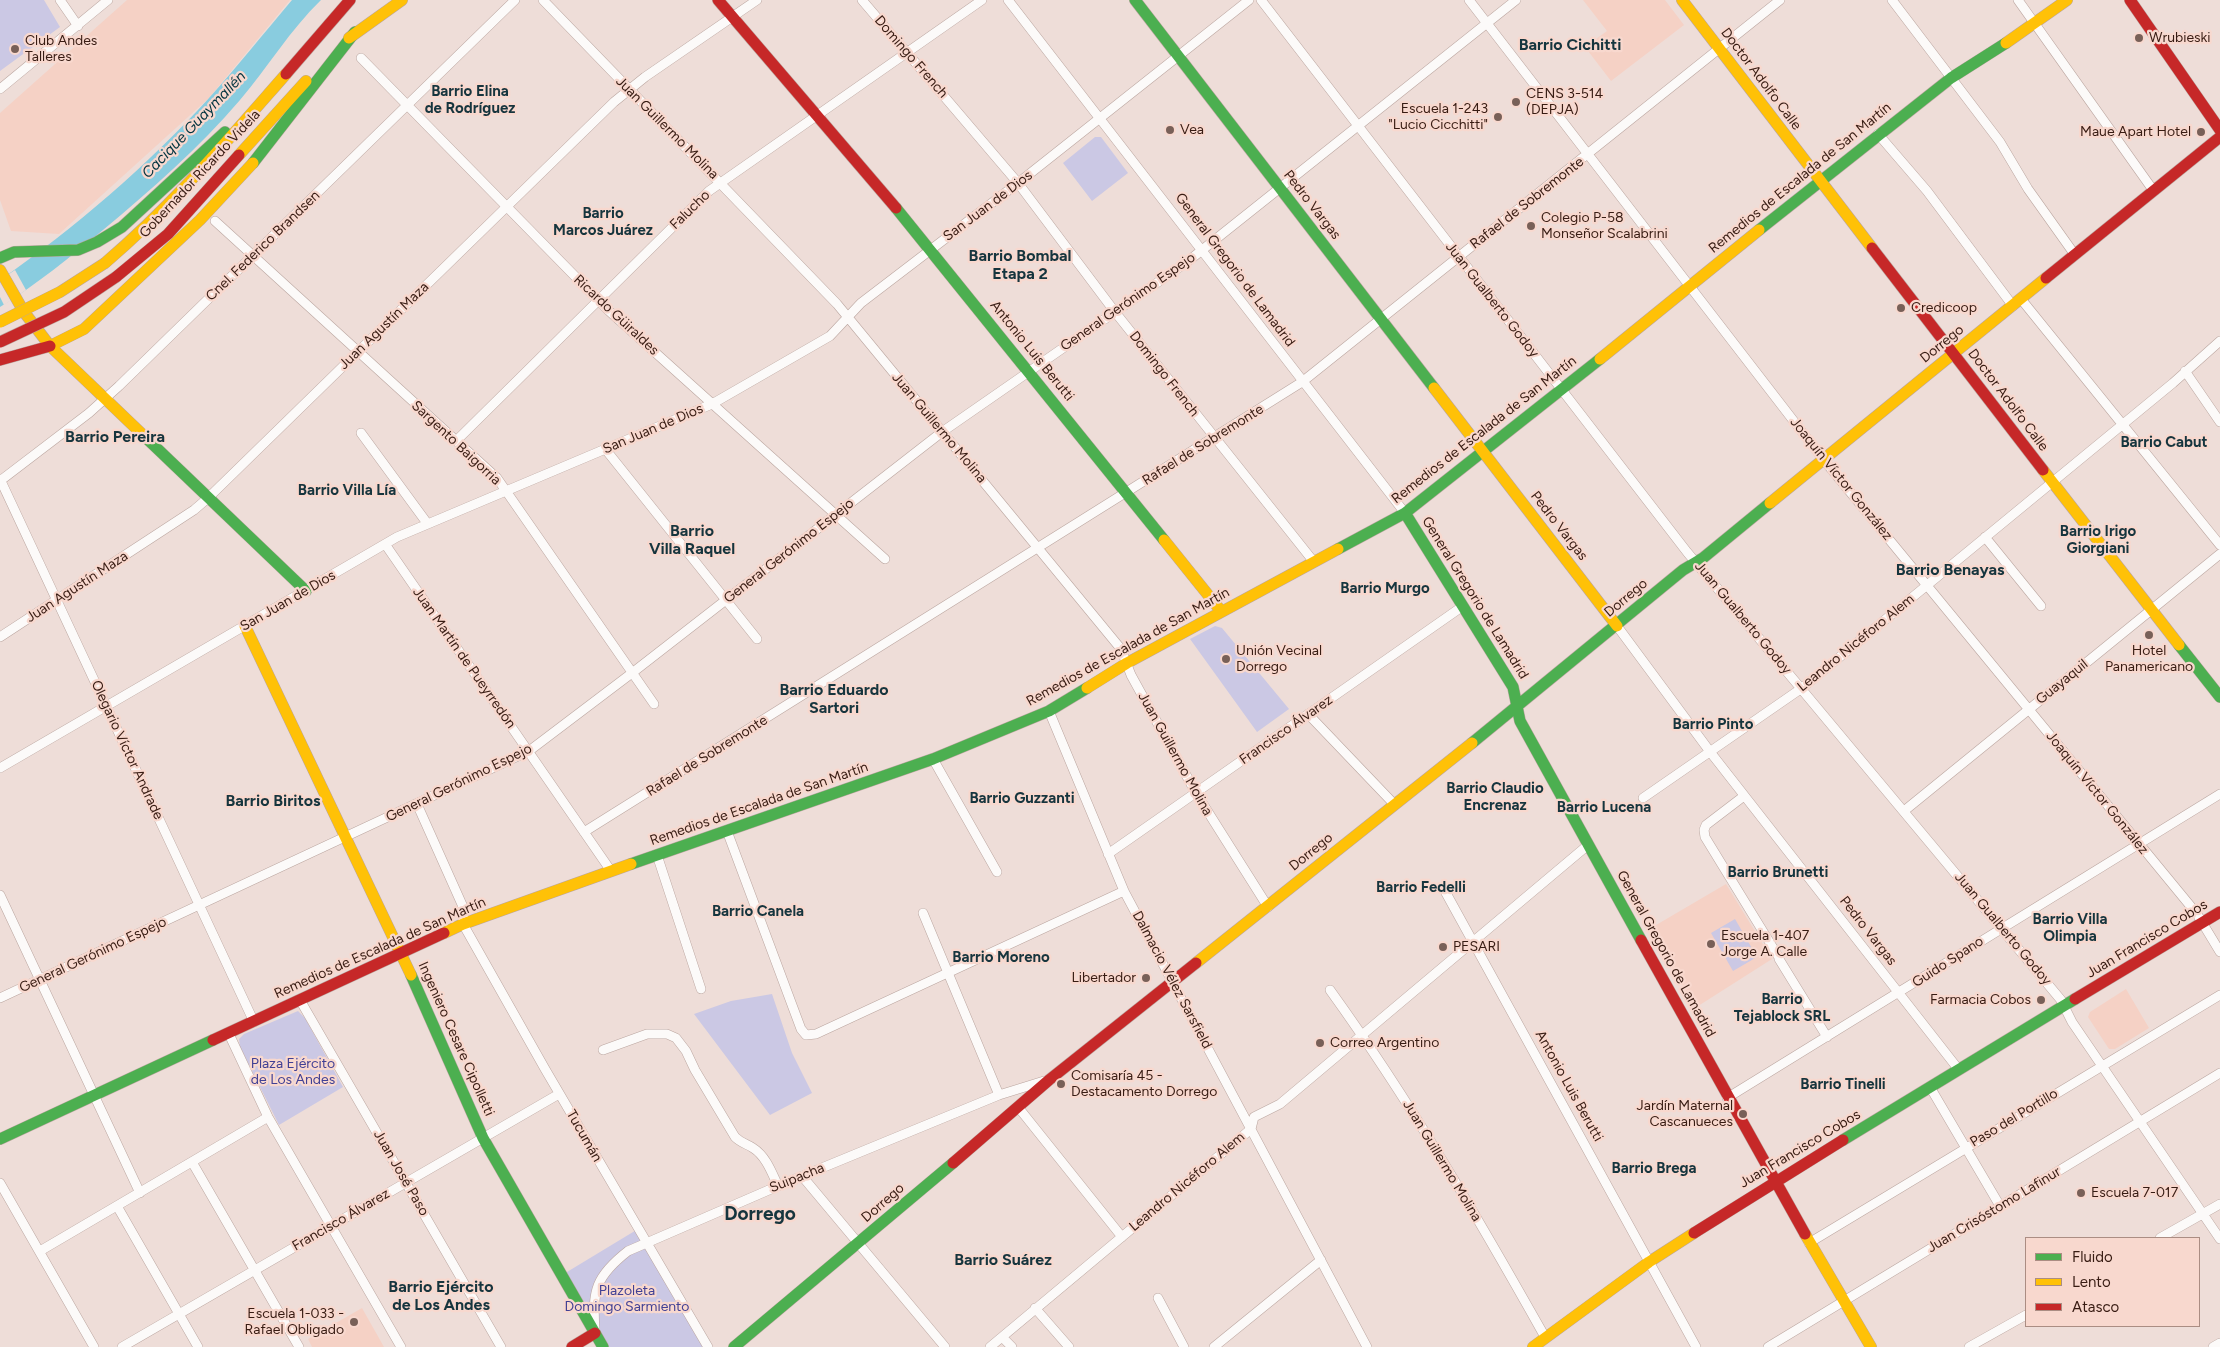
<!DOCTYPE html>
<html>
<head>
<meta charset="utf-8">
<style>
  body { margin:0 }
  #map { position:relative; width:2220px; height:1347px; overflow:hidden; background:#eeddd8; font-family:Figtree,sans-serif }
  canvas { display:block }
  .legend { position:absolute; left:2025px; top:1237px; width:175px; height:90px; box-sizing:border-box; background:#f8d8ce; border:1px solid #ab8d83; margin:0; padding:6px 9px; list-style:none; font-size:15px; color:#381c13 }
  .legend li { display:flex; align-items:center; gap:10px; height:25px }
  .legend b { width:25px; border:1px solid #ab8d83 }
</style>
</head>
<body>
<div id="map">
<canvas width="2220" height="1347"></canvas>
<ul class="legend">
<li><b style="height:6px;background:#4caf50"></b>Fluido</li>
<li><b style="height:6px;background:#ffc107"></b>Lento</li>
<li><b style="height:6px;background:#c62828"></b>Atasco</li>
</ul>
</div>
<script>
const ctx = document.querySelector('canvas').getContext('2d');
ctx.lineJoin = 'round';
function fillPath(path, color) {
  ctx.fillStyle = color;
  ctx.fill(path, 'evenodd');
}
function stroke(path, color, width, dash) {
  ctx.strokeStyle = color;
  ctx.lineWidth = width;
  ctx.lineCap = dash ? 'butt' : 'round';
  ctx.setLineDash(dash || []);
  ctx.stroke(path);
}
function drawText(font, color, halo, rows, align = 'center') {
  ctx.font = font + ' Figtree,sans-serif';
  ctx.lineWidth = 4.5;
  ctx.setLineDash([]);
  ctx.textBaseline = 'middle';
  ctx.strokeStyle = halo;
  ctx.fillStyle = color;
  for (const [text, x, y, turn = 0] of rows) {
    ctx.save();
    ctx.translate(x, y);
    ctx.rotate((+turn || 0) * Math.PI / 180);
    ctx.textAlign = isNaN(turn) ? turn : align;
    if (halo) ctx.strokeText(text, 0, 0);
    ctx.fillText(text, 0, 0);
    ctx.restore();
  }
}
fillPath(new Path2D(`
  M127 0H290L209 98 59 234 11 231 0 200V113Z
  M1583 0H1665L1684 25 1611 81 1585 47 1607 31Z
  M1726 884 1772 959 1695 1008 1651 928Z
  M2126 989 2149 1028 2115 1049H2109L2088 1017 2090 1012Z
  M362 1308 384 1347H312L308 1339Z`), '#f5d1c5');
fillPath(new Path2D(`
  M0 0H44L60 27 0 71Z
  M1095 137H1101L1128 173 1092 201 1063 163Z
  M1215 626 1222 628 1289 709 1257 732 1190 639Z
  M1735 919 1757 957 1733 971 1711 933Z
  M772 994 792 1053 812 1093 770 1115 694 1014 731 1001Z
  M298 1011 305 1018 343 1087 279 1125 240 1047 239 1039 244 1034Z
  M638 1229 708 1347H603L562 1275Z`), '#cbc8e4');
fillPath(new Path2D(`
  M292 0H321C290 30 268 67 240 100 199 148 151 190 103 230 70 257 36 285 0 307V280C75 228 147 166 209 98 237 67 264 33 292 0Z`), '#89ccdf');
fillPath(new Path2D(`
  M15 270 26 290 4 305 0 297V280Z`), '#eeddd8');
const street = new Path2D(`
  M60 0 78 26
  M543 0 837 304 1121 649 1131 675 1196 793 1268 907
  M862 0 1018 183 1115 312 1314 562
  M1008 0 1405 513
  M1261 0 1687 552 2061 1000 2072 1022 2220 1239
  M1469 0 1823 459 2197 914 2220 952
  M1892 0 2000 142 2028 189 2075 255
  M2018 0 2153 190
  M361 58 609 311 885 559
  M0 89 108 0
  M1878 134 1927 191 2013 306
  M215 221 497 478 654 704
  M2021 299 2220 545
  M2185 371 2220 422
  M361 433 427 523
  M456 441 709 191 982 0
  M606 450 757 639
  M0 479 254 1022
  M0 481 89 413 119 386 515 0
  M1985 537 2041 606
  M385 544 611 871
  M1617 626 1711 753 1959 1070
  M0 637 194 510 208 498 614 102 645 77 757 0
  M1049 711 1124 891 1367 1347
  M1308 714 1394 804
  M933 759 997 872
  M0 768 397 537 712 404 830 336 861 303 1018 183 1249 0
  M1744 796 1706 825 1704 830 1705 837 1778 956
  M1643 798 1802 688 2173 383 2220 341
  M417 804 464 909 463 924 545 1069 708 1347
  M1904 811 2220 554
  M727 831 801 1029 806 1035 816 1034 1124 891
  M584 832 1302 382 1780 0
  M1108 854 1463 606
  M657 855 701 989
  M1446 893 1696 1347
  M0 895 140 1193
  M923 913 999 1095
  M1779 959 1827 1037
  M1330 990C1410 1101 1478 1218 1545 1337
  M0 998 529 751 632 673 942 432 1187 262 1516 0
  M300 1000 501 1347
  M229 1034 268 1117 401 1347
  M603 1050 647 1034H667L676 1038 686 1051 695 1070 735 1137C741 1143 747 1144 753 1148 766 1156 772 1173 778 1186
  M1930 1087 2000 1206
  M1727 1098 2220 794
  M1018 1107 1122 1237
  M192 1162 299 1347
  M802 1176 945 1347
  M0 1183 94 1347
  M117 1206 198 1347
  M2160 1238 2220 1204
  M1809 1243 2220 995
  M40 1251 268 1117
  M1158 1298 1184 1347
  M1035 1308 1069 1347
  M595 1330C592 1290 596 1276 628 1251L778 1186 999 1095 1044 1081
  M1002 1337 1012 1347
  M122 1347 559 1094
  M990 1347 1251 1129 1254 1117 1280 1104 1588 845
  M1214 1347 1321 1260
  M1768 1347 2220 1073
  M1969 1347 2026 1315
  M2213 1347 2220 1343`);
const fast = new Path2D(`
  M1135 0 1434 388
  M253 163 355 32
  M896 208 1164 540
  M1759 230 1951 78 2006 43
  M0 258 14 252 78 250 97 242 122 227 225 132
  M143 435 306 591
  M1405 513 1513 687 1520 721 1641 940
  M1338 549 1405 513 1600 359
  M2179 645 2220 697
  M1472 743 1683 570 1703 558 1770 503
  M631 864 933 759 1049 711 1087 688
  M411 975 483 1138 603 1347
  M0 1139 213 1040
  M1843 1140 2075 999
  M734 1347 953 1163`);
const slow = new Path2D(`
  M1682 0 1872 248
  M349 38 402 0
  M2006 43 2067 0
  M239 155 306 81
  M105 263C173 205 227 141 286 74
  M0 270 24 312 50 346 143 435
  M50 346 84 329 200 220 253 163
  M1600 359 1759 230
  M1434 388 1617 626
  M2043 470 2179 645
  M1770 503 2046 278
  M1164 540 1221 611
  M245 626 411 975
  M1087 688 1127 663 1338 549
  M444 933 463 924 631 864
  M1196 963 1472 743
  M1805 1234 1871 1347
  M1533 1347 1649 1262 1694 1233`);
const jam = new Path2D(`
  M718 0 896 208
  M2130 0 2220 130
  M286 74 350 0
  M1872 248 2043 470
  M116 277 168 234 239 155
  M2046 278 2220 137
  M0 360 50 346
  M1641 940 1805 1234
  M2075 999 2220 912
  M213 1040 444 933
  M953 1163 1049 1080 1196 963
  M1694 1233 1843 1140
  M572 1347 595 1333`);
stroke(street, '#baa59f', 10);
stroke(fast, '#baa59f', 12);
stroke(slow, '#baa59f', 12);
stroke(jam, '#baa59f', 12);
stroke(street, '#fcfaf9', 9);
stroke(fast, '#4caf50', 11);
stroke(slow, '#ffc107', 11);
stroke(jam, '#c62828', 11);
const slowBridge = new Path2D(`
  M0 322 60 292 105 263`);
const jamBridge = new Path2D(`
  M0 342 64 312 116 277`);
stroke(slowBridge, '#baa59f', 12, []);
stroke(jamBridge, '#baa59f', 12, []);
stroke(slowBridge, '#ffc107', 11);
stroke(jamBridge, '#c62828', 11);
for (const [x, y, r, color] of [
  [2139,38,5,"#786058"],
  [15,49,5,"#786058"],
  [1516,102,5,"#786058"],
  [1498,117,5,"#786058"],
  [1170,130,5,"#786058"],
  [2201,132,5,"#786058"],
  [1531,226,5,"#786058"],
  [1901,308,5,"#786058"],
  [2149,635,5,"#786058"],
  [1226,659,5,"#786058"],
  [1711,944,5,"#786058"],
  [1443,947,5,"#786058"],
  [1146,978,5,"#786058"],
  [2041,1000,5,"#786058"],
  [1320,1043,5,"#786058"],
  [1061,1084,5,"#786058"],
  [1743,1114,5,"#786058"],
  [2081,1193,5,"#786058"],
  [354,1322,5,"#786058"]
]) {
  const dot = new Path2D();
  dot.arc(x, y, r, 0, 2 * Math.PI);
  ctx.fillStyle = color;
  ctx.fill(dot);
  stroke(dot, '#f8d8ce', 2);
}
drawText('14px', '#381c13', '#f8d8ce', [
  ["Wrubieski",2149,38],
  ["Club Andes",25,41],
  ["Talleres",25,57],
  ["CENS 3-514",1526,94],
  ["(DEPJA)",1526,110],
  ["Escuela 1-243",1488,109,"right"],
  ["\"Lucio Cicchitti\"",1488,125,"right"],
  ["Vea",1180,130],
  ["Maue Apart Hotel",2191,132,"right"],
  ["Colegio P-58",1541,218],
  ["Monseñor Scalabrini",1541,234],
  ["Credicoop",1911,308],
  ["Unión Vecinal",1236,651],
  ["Dorrego",1236,667],
  ["Hotel",2149,651,"center"],
  ["Panamericano",2149,667,"center"],
  ["Escuela 1-407",1721,936],
  ["Jorge A. Calle",1721,952],
  ["PESARI",1453,947],
  ["Libertador",1136,978,"right"],
  ["Farmacia Cobos",2031,1000,"right"],
  ["Correo Argentino",1330,1043],
  ["Comisaría 45 -",1071,1076],
  ["Destacamento Dorrego",1071,1092],
  ["Jardín Maternal",1733,1106,"right"],
  ["Cascanueces",1733,1122,"right"],
  ["Escuela 7-017",2091,1193],
  ["Escuela 1-033 -",344,1314,"right"],
  ["Rafael Obligado",344,1330,"right"]
], 'left');
drawText('14px', '#381c13', '#f8d8ce', [
  ["Domingo French",911,57,49],
  ["Doctor Adolfo Calle",1761,79,53],
  ["Juan Guillermo Molina",667,128,45],
  ["Gobernador Ricardo Videla",200,174,-47],
  ["Remedios de Escalada de San Martín",1800,178,-39],
  ["Rafael de Sobremonte",1527,203,-38],
  ["Pedro Vargas",1312,205,52],
  ["San Juan de Dios",988,206,-37],
  ["Falucho",690,210,-44],
  ["Cnel. Federico Brandsen",263,246,-44],
  ["General Gregorio de Lamadrid",1235,270,53],
  ["Juan Gualberto Godoy",1492,300,52],
  ["General Gerónimo Espejo",1128,302,-35],
  ["Ricardo Güiraldes",616,315,43],
  ["Juan Agustín Maza",384,326,-44],
  ["Dorrego",1942,344,-39],
  ["Antonio Luis Berutti",1032,351,51],
  ["Domingo French",1164,374,52],
  ["Doctor Adolfo Calle",2008,400,53],
  ["Juan Guillermo Molina",939,428,50],
  ["San Juan de Dios",653,429,-23],
  ["Remedios de Escalada de San Martín",1484,430,-38],
  ["Sargento Baigorria",456,443,43],
  ["Rafael de Sobremonte",1203,445,-32],
  ["Joaquín Víctor González",1841,479,51],
  ["Pedro Vargas",1559,526,52],
  ["General Gerónimo Espejo",789,551,-38],
  ["Juan Agustín Maza",77,587,-33],
  ["General Gregorio de Lamadrid",1475,598,58],
  ["Dorrego",1626,598,-40],
  ["San Juan de Dios",288,601,-30],
  ["Juan Gualberto Godoy",1743,618,50],
  ["Leandro Nicéforo Alem",1856,643,-39],
  ["Remedios de Escalada de San Martín",1128,647,-29],
  ["Juan Martín de Pueyrredón",464,658,55],
  ["Guayaquil",2062,682,-39],
  ["Francisco Álvarez",1286,730,-35],
  ["Olegario Víctor Andrade",127,750,65],
  ["Juan Guillermo Molina",1175,754,61],
  ["Rafael de Sobremonte",707,756,-32],
  ["General Gerónimo Espejo",459,783,-26],
  ["Joaquín Víctor González",2097,793,51],
  ["Remedios de Escalada de San Martín",759,804,-19],
  ["Dorrego",1311,852,-39],
  ["Juan Gualberto Godoy",2003,929,50],
  ["Pedro Vargas",1868,931,52],
  ["Juan Francisco Cobos",2147,939,-31],
  ["Remedios de Escalada de San Martín",380,948,-24],
  ["General Gregorio de Lamadrid",1666,954,61],
  ["General Gerónimo Espejo",93,955,-25],
  ["Guido Spano",1948,962,-33],
  ["Dalmacio Vélez Sarsfield",1172,980,62],
  ["Ingeniero Cesare Cipolletti",456,1039,66],
  ["Antonio Luis Berutti",1569,1086,61],
  ["Paso del Portillo",2014,1118,-31],
  ["Tucumán",584,1136,60],
  ["Juan Francisco Cobos",1800,1149,-31],
  ["Juan Guillermo Molina",1442,1161,59],
  ["Juan José Paso",401,1173,60],
  ["Suipacha",797,1178,-22],
  ["Leandro Nicéforo Alem",1187,1182,-40],
  ["Dorrego",883,1203,-41],
  ["Juan Crisóstomo Lafinur",1994,1210,-31],
  ["Francisco Álvarez",341,1220,-30]
]);
drawText('14px', '#414094', '#f8d8ce', [
  ["Plaza Ejército",293,1064],
  ["de Los Andes",293,1080],
  ["Plazoleta",627,1291],
  ["Domingo Sarmiento",627,1307]
]);
drawText('bold 15px', '#16353e', '#f8d8ce', [
  ["Barrio Elina",470,92],
  ["de Rodríguez",470,109],
  ["Barrio",603,214],
  ["Marcos Juárez",603,231],
  ["Barrio Cabut",2164,443],
  ["Barrio Villa Lía",347,491],
  ["Barrio Irigo",2098,532],
  ["Giorgiani",2098,549],
  ["Barrio Murgo",1385,589],
  ["Barrio Pinto",1713,725],
  ["Barrio Claudio",1495,789],
  ["Encrenaz",1495,806],
  ["Barrio Guzzanti",1022,799],
  ["Barrio Lucena",1604,808],
  ["Barrio Brunetti",1778,873],
  ["Barrio Fedelli",1421,888],
  ["Barrio Canela",758,912],
  ["Barrio Villa",2070,920],
  ["Olimpia",2070,937],
  ["Barrio Moreno",1001,958],
  ["Barrio",1782,1000],
  ["Tejablock SRL",1782,1017],
  ["Barrio Tinelli",1843,1085],
  ["Barrio Brega",1654,1169]
]);
drawText('italic 15px', '#01333f', '#f8d8ce', [
  ["Cacique Guaymallén",194,125,-46]
]);
drawText('bold 16px', '#16353e', '#f8d8ce', [
  ["Barrio Cichitti",1570,45],
  ["Barrio Bombal",1020,256],
  ["Etapa 2",1020,274],
  ["Barrio Pereira",115,437],
  ["Barrio",692,531],
  ["Villa Raquel",692,549],
  ["Barrio Benayas",1950,570],
  ["Barrio Eduardo",834,690],
  ["Sartori",834,708],
  ["Barrio Biritos",273,801],
  ["Barrio Suárez",1003,1260],
  ["Barrio Ejército",441,1287],
  ["de Los Andes",441,1305]
]);
drawText('bold 19px', '#16353e', '#f8d8ce', [
  ["Dorrego",760,1214]
]);
</script>
</body>
</html>
